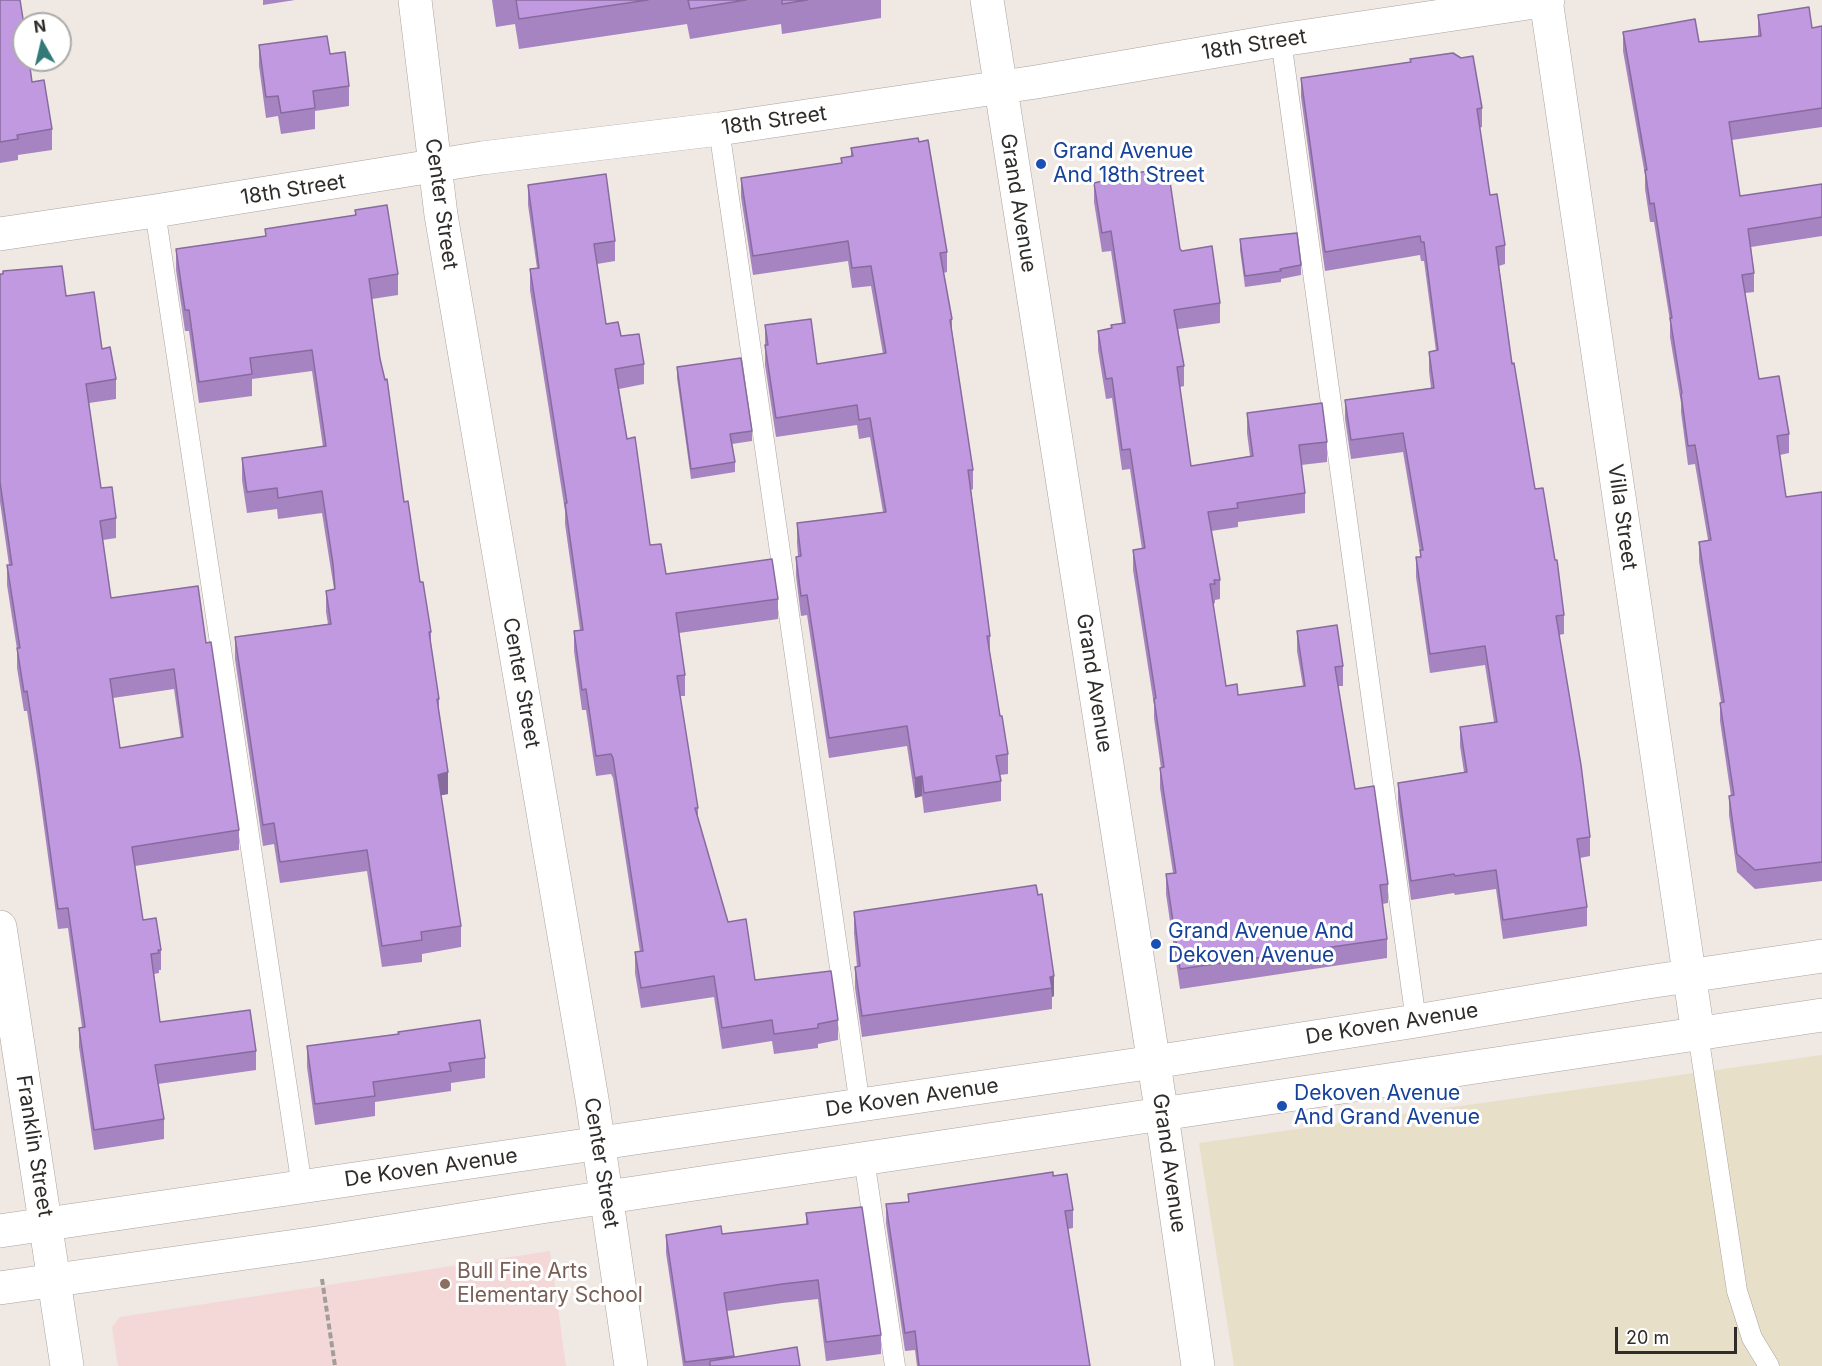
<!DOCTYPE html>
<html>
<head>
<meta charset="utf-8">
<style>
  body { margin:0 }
  #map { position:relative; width:1822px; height:1366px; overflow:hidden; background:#efe8e3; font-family:Inter,sans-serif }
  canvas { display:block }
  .north { position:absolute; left:12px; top:12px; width:60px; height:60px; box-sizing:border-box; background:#fff; border:2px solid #acabaa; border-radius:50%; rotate:352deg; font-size:16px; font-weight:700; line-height:24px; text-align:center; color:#2f2c2a }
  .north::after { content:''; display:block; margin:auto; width:21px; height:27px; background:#317a77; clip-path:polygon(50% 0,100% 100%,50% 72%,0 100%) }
  .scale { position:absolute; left:1615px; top:1327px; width:122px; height:27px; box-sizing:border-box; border:3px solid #2f2c2a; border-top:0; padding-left:8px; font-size:18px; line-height:21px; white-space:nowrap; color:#2f2c2a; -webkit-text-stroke:4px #fff; paint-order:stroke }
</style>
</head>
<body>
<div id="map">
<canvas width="1822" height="1366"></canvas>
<div class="north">N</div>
<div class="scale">20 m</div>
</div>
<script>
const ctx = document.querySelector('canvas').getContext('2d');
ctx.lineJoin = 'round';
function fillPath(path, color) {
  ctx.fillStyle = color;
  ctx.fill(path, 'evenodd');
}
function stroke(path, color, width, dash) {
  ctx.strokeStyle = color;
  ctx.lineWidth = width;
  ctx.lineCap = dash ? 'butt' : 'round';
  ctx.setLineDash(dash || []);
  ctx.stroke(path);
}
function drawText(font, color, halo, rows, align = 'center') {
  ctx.font = font + ' Inter,sans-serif';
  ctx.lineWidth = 6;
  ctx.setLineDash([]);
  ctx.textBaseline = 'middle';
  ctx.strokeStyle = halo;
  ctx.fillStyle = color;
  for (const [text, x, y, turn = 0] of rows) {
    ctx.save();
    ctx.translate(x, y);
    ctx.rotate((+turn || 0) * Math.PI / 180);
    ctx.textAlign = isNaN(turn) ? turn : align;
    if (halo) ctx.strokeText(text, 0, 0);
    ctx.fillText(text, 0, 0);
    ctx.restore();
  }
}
fillPath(new Path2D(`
  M1822 1055V1366H1234L1199 1143Z`), '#e8dfc9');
fillPath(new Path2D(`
  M550 1251 566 1366H118L112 1327 120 1317Z`), '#f3d8d7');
const service = new Path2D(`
  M1281 40 1416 1021
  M719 129 860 1106
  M155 211 302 1187
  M1698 1034 1737 1291 1752 1338 1769 1366
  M864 1159 895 1366`);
const minor = new Path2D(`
  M415 0 441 215 592 1099 631 1366
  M987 0 1162 1115 1198 1366
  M1546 0 1698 1034
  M0 234 155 211 482 158 719 129 1036 82 1281 40 1548 0
  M0 927 67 1366`);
const tertiary = new Path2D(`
  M0 1231 1154 1062 1416 1021 1641 983 1822 956
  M0 1288 317 1243 541 1207 1822 1015`);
stroke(service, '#aba39f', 21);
stroke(minor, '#aba39f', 34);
stroke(tertiary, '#aba39f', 34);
stroke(new Path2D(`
  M322 1279 335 1366`), '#a29d99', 4, [6, 3]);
stroke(service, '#fff', 20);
stroke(minor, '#fff', 33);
stroke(tertiary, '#fff', 33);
fillPath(new Path2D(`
  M0 0 32 82 52 129V150L18 155V160L0 163Z
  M263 0H295L263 5Z
  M492 0H881V18L782 34 781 24 690 39 687 24 519 49 515 24 496 27Z
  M1758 15 1812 28 1822 26V127L1732 140 1740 196 1822 184V236L1751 247 1754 273V292L1745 293 1759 379 1789 434V453L1780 455 1786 497 1822 492V881L1755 889 1737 872 1729 815V796H1731L1720 721V703L1721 702 1699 561V542L1708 540 1695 464 1688 465 1681 412V403L1670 337V321L1654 222H1650L1645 189V175L1623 51V32L1699 42 1758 37Z
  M259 45 330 54 349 86V106L315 111V129L281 134 278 116 266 118 259 66Z
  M1410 59 1482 108V127L1479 128 1490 195 1505 245V264L1499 266 1512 364 1535 489 1564 615V634L1559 635 1590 837V856L1580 858 1587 907V926L1503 939 1496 889 1455 895 1454 893 1411 900 1398 802V783L1464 772 1460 746V727L1494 722 1485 665 1430 673 1416 577V557H1420V552L1403 452 1351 459 1345 419V400L1431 388 1429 371V352L1436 351 1424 261H1421L1420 255 1325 271 1301 97V78L1410 62Z
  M851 148 947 252V272L943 273 952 319V331L973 470V489L971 490 990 636V655L1000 716 1008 754V774L1000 775 1001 781V801L924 813 922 796 915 798 907 746 829 758 807 615 801 616 796 576V557L798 556 797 543V523L883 512 870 437 859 439 857 425 776 437 765 365V325L817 364 883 354 871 286 852 288 848 261 753 275 741 197V178L841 163V158L851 157Z
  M1094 183 1180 249 1220 303V323L1178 329 1184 366V386L1180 387 1191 466 1250 456 1247 433V413L1327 442V462L1301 465 1305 493V513L1238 522V527L1211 531 1220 580V599L1215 600V603L1213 604 1226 686 1238 695 1303 686 1297 651V631L1343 666V686H1338L1355 789 1388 884V903L1382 904 1387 939V958L1180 989 1166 894V874L1173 873 1160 788V768H1161L1154 718V705L1133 570V550L1142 549 1130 469 1122 470 1112 398 1106 399 1098 350V331L1111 328 1122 323 1111 251 1102 252 1094 202Z
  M528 185 615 241V261L597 264 606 324 621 336 644 364V384L619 389 627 439 650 545 666 574 778 599V619L679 633 685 675V696H680L698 808V819L728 922 755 980 838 1020V1040L818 1044V1048L774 1054 772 1041 722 1049 714 997 641 1008 635 973V952H640L613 778 611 774 596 776 586 710H582L574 651V631L580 630 565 524V511L530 290V269L537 268 528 205Z
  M355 210 398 274V295L372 299 380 359 404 502 431 632V644L439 699V711L448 794 441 795 461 926V947L422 954V962L382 967 367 871 280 883 274 844 263 846 235 659V637L328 624 326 612V591L334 589 322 513 278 519 277 509 247 513 242 480V458L323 447 312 371 252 379V396L199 403 189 331H185L176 270V249L265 236V229L355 215Z
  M1240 239 1301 265V275L1281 279V282L1245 287 1240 250Z
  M0 274 66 296 102 349 116 379V399L89 403 101 488 116 518V538L103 540 111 598 206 643 239 830V850L135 866 143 920 161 950V970H159V973L154 974 160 1022 256 1051V1070L158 1084 164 1119V1139L94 1150 79 1047V1028L82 1027 68 928 58 929 37 776 27 711H24L17 668V649L7 585V565H9L0 502ZM174 689 181 738 120 748 113 698Z
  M677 367 752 431V441L732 444 735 462V472L691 479 677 378Z
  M1036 885 1054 996 1052 997V1009L862 1037 855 988V967H857L854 933V912Z
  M307 1046 485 1058V1078L451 1083V1091L375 1102V1116L315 1125 307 1067Z
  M1053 1176 1073 1210V1228L1068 1229 1090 1366H917L915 1350 905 1351 886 1223V1204L908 1202V1194Z
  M806 1213 881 1335V1354L826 1361 818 1299 782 1303 727 1311 734 1357 800 1366H683L666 1253V1235L722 1234 806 1224Z`), '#a684c1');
fillPath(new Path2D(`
  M448 772V794L438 796V775Z
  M922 776V796L915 798V778Z
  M1054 976V996L1052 997 1050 977Z`), '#876b9d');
const building = new Path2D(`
  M0 0H20L24 25V60H29L32 82 44 80 52 129 17 135 18 139 0 142Z
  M516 0H648L519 19Z
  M688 0H746L690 9Z
  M782 0H807L782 4Z
  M1809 7 1812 28 1822 26V108L1729 122 1740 196 1822 184V217L1748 229 1754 273 1742 275 1759 379 1779 376 1789 434 1777 436 1786 497 1822 492V862L1755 870 1737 854 1729 796 1734 795 1720 703 1724 702 1699 542 1711 540 1695 445 1688 446 1681 394 1682 393 1670 318H1672L1654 203 1650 204 1645 170H1647L1623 32 1695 19 1699 42 1761 36 1758 15Z
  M327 36 330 54 345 52 349 86 313 91 315 108 281 113 278 96 266 97 259 45Z
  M1453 53 1461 58 1473 56 1482 108 1477 109 1490 195 1497 194 1505 245 1496 247 1512 364 1514 363 1535 489 1543 488 1555 560H1557L1564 615 1556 616 1581 765 1590 837 1577 839 1587 907 1503 920 1496 870 1455 876 1454 874 1411 881 1398 783 1467 772 1460 727 1497 722 1485 646 1430 654 1416 557H1421L1420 550H1423L1403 433 1351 440 1345 400 1434 388 1429 352 1438 350 1424 242H1421L1420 236 1325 252 1301 78 1411 62 1410 59Z
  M918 138 919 142 928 140 947 252 940 253 952 319 950 320 973 470H968L990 636H987L1000 716H1002L1008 754 996 756 1001 781 924 793 922 776 915 778 907 726 829 738 807 595 801 596 796 557 801 556 797 523 886 512 870 418 859 420 857 405 776 418 765 345H768L765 325 811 319 817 364 886 353 871 266 852 268 848 241 753 256 741 178 842 163 841 158 853 156 851 148Z
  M1168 168 1180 249 1182 251 1212 246 1220 303 1174 310 1184 366 1177 367 1191 466 1253 456 1247 413 1322 403 1327 442 1299 445 1305 493 1237 503 1238 508 1208 512 1220 580H1214L1215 584H1210L1226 686 1237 684 1238 695 1305 686 1297 631 1337 625 1343 666 1335 667 1355 789 1374 786 1388 884 1380 885 1387 939 1180 969 1166 874 1176 873 1160 768 1164 767 1154 699 1156 698 1133 550 1145 548 1130 449 1122 450 1112 378 1106 379 1098 331 1112 328 1111 325 1125 323 1111 231 1102 233 1094 183 1103 181V178Z
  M606 174 615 241 594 244 606 324 618 322 621 336 639 334 644 364 615 369 627 439 635 437 650 545 661 544 666 574 772 559 778 599 676 613 685 675 677 676 698 808H695L728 922 746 919 755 980 831 971 838 1020 818 1024V1028L774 1034 772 1020 722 1028 714 976 641 988 635 952 643 951 613 758 611 754 596 756 586 689 582 690 574 631 583 630 565 503H567L530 269 539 268 528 185Z
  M387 205 398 274 369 279 380 359 385 380 387 379 404 502 408 501 420 582H423L431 632H429L439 699H437L448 772 438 775 461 926 421 932 422 940 382 946 367 850 280 862 274 823 263 825 235 637 331 624 326 591 335 589 333 564 322 491 278 498 277 488 247 492 242 458 326 446 312 350 250 358 252 374 199 382 189 310H185L176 249 266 236 265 229 356 215 355 210Z
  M1297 233 1301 265 1280 269 1281 271 1245 276 1240 239Z
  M62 266 66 296 94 292 102 349 110 347 116 379 86 384 101 488 112 487 116 518 100 521 111 598 198 586 206 643 211 642 239 830 132 847 143 920 156 918 161 950H158L159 953 151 954 160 1022 250 1010 256 1051 155 1065 164 1119 94 1130 79 1028 85 1027 68 908 58 909 37 756 27 691 24 692 17 648H20L7 565H12L0 482V274H3V271ZM174 669 183 737 120 748 110 679Z
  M741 358 752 431 730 434 735 462 691 469 677 367Z
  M1036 885 1038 895 1042 894 1054 976 1050 977 1052 988 862 1016 855 967 860 966 854 912Z
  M480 1020 485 1058 449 1063 451 1071 373 1082 375 1096 315 1104 307 1046 399 1034 398 1032Z
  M1053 1172V1176L1067 1174 1073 1210 1065 1211 1090 1366H919L915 1331 905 1333 886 1204 909 1202 908 1194Z
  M862 1207 881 1335 826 1342 818 1280 782 1284 724 1293 734 1356 685 1362 666 1235 721 1226 722 1234 808 1224 806 1213Z
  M797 1347 800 1366H710V1361Z`);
fillPath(building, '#c199e0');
stroke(building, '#876b9d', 1.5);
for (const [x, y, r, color] of [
  [1041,164,6,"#1a4fb4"],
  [1156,944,6,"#1a4fb4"],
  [1282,1106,6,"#1a4fb4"],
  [445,1284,6,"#8d6e63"]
]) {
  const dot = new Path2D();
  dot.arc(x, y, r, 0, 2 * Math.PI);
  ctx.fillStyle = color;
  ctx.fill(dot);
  stroke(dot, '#fff', 2);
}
drawText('21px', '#2f2c2a', '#fff', [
  ["18th Street",1254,45,-9],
  ["18th Street",774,121,-8],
  ["18th Street",293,190,-9],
  ["Grand Avenue",1018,203,81],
  ["Center Street",441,204,82],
  ["Villa Street",1622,517,82],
  ["Center Street",521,683,80],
  ["Grand Avenue",1094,683,81],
  ["De Koven Avenue",1392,1024,-9],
  ["De Koven Avenue",912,1098,-8],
  ["Franklin Street",34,1146,81],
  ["Center Street",601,1163,81],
  ["Grand Avenue",1169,1163,82],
  ["De Koven Avenue",431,1168,-8]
]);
drawText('21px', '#164399', '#fff', [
  ["Grand Avenue",1053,152],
  ["And 18th Street",1053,176],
  ["Grand Avenue And",1168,932],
  ["Dekoven Avenue",1168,956],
  ["Dekoven Avenue",1294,1094],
  ["And Grand Avenue",1294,1118]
], 'left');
drawText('21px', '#785e54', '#fff', [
  ["Bull Fine Arts",457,1272],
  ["Elementary School",457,1296]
], 'left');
</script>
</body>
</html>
